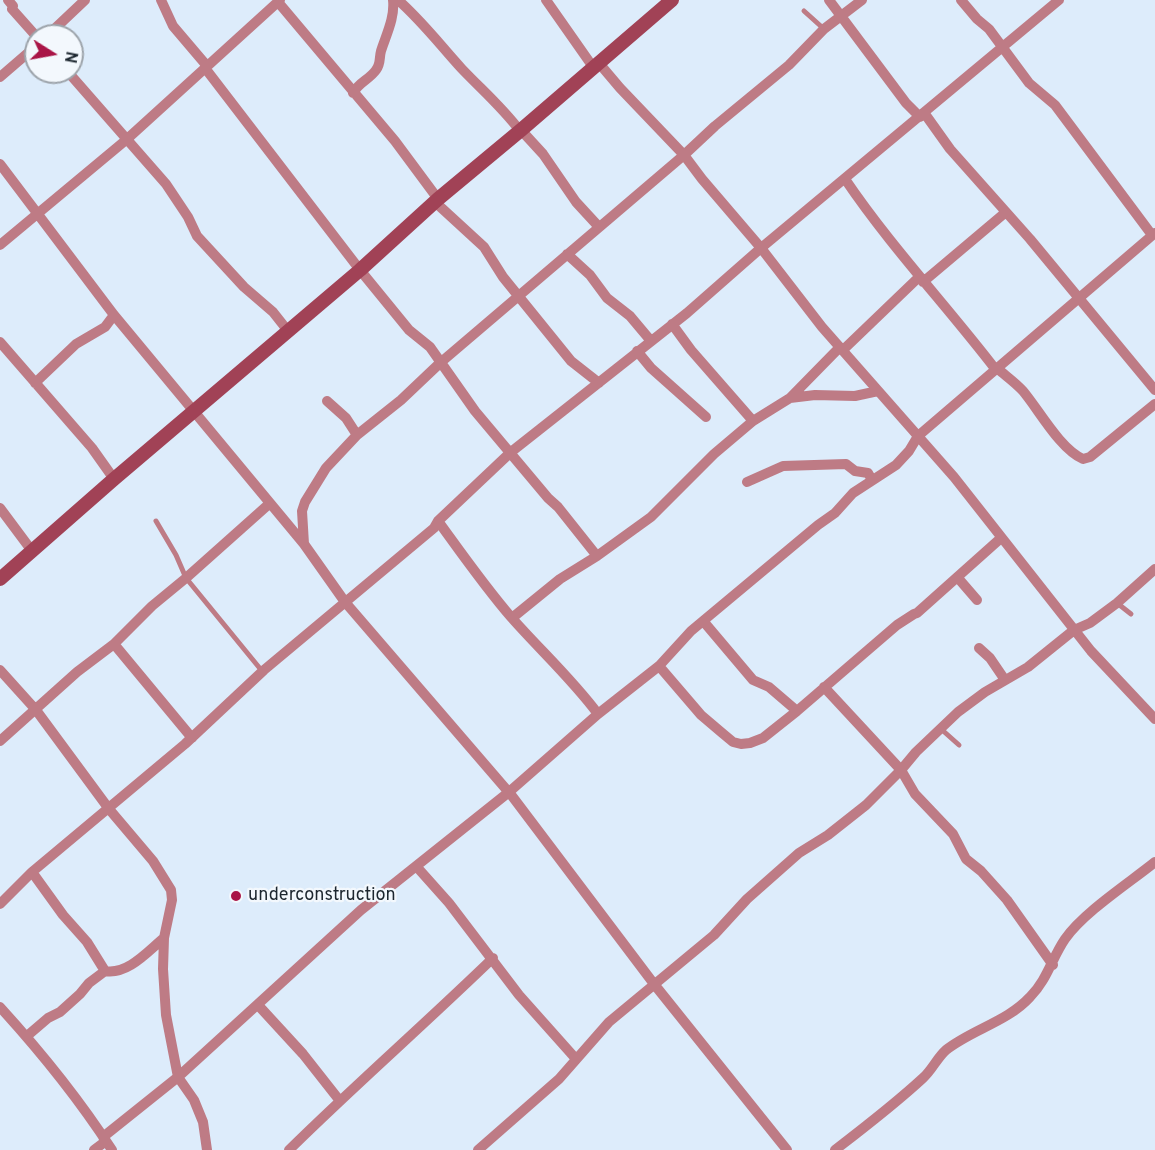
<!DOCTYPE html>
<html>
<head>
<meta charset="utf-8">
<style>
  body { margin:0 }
  #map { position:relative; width:1155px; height:1150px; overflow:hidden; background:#ddecfb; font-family:Overpass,sans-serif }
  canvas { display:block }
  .north { position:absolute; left:24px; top:24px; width:60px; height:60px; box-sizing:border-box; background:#f3f8fd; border:2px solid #9da4ab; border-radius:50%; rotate:101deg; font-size:16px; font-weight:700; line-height:24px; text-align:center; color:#1c262f }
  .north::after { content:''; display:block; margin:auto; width:21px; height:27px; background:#a91547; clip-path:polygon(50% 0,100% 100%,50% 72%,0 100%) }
</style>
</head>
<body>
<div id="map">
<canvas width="1155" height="1150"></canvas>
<div class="north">N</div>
</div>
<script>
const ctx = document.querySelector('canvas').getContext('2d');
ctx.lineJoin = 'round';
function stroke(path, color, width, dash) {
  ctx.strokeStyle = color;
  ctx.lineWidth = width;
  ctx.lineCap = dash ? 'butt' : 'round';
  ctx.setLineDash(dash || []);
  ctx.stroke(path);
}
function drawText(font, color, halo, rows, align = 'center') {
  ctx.font = font + ' Overpass,sans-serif';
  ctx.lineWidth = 4.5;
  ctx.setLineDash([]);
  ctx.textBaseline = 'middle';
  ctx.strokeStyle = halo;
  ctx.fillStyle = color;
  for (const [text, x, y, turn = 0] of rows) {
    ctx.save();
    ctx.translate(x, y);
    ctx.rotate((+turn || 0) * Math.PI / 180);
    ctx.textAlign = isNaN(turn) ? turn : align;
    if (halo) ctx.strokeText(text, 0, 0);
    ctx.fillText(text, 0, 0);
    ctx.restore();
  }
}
stroke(new Path2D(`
  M804 11 824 29
  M156 521 176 555 186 578 262 671
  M1117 603 1131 614
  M941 729 959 745`), '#be7b85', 5);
stroke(new Path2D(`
  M8 0 13 6 12 9 36 36
  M161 0 173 26 207 66
  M398 0C422 21 441 46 462 69 482 90 503 108 520 131
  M546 0 593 67
  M829 0 906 103 920 117
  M961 0 977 19 989 29 1029 83 1055 105 1152 235
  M278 2 395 141 438 199
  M47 36 85 0
  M598 62 620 88 684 155 702 179 761 248 822 327 954 477 1091 651 1155 719
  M205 68 360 270 409 330 430 347 475 411 548 498 558 507 597 556
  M68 72 166 184 188 217 197 236 244 287 273 312 288 331
  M0 77 36 46
  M353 93C360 81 369 80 376 70 381 64 379 58 381 51 386 35 395 18 393 0
  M925 114 950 149 1030 239 1155 390
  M521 130 543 154 576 202 599 227
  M0 164 114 315 304 544 345 602 512 796 654 984 787 1150
  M845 179C891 247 947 306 996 370
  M435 202 484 247 503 277 571 361 599 383
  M0 245 126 140 280 0
  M567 254 590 275 607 298 630 316 651 341
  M923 282 1006 212
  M672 324 691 350 753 421
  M0 342 92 448 114 479
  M843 350 919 277
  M637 351 651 368 706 417
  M998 369C1006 376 1016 383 1023 391 1039 410 1060 449 1083 459L1090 457 1155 404
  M35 383 76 344 105 327 114 315
  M790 398 815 395 855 396 878 391
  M327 401 346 418 357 435
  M747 482 783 466 846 464 855 471 868 473 872 480
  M0 508 32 551
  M438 521C462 554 485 587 511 617 540 650 572 679 598 714
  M304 544 302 511 305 502 326 468 357 435 401 400 440 363 684 155 715 126 789 65 824 29 862 0
  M958 578 977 600
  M512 618 560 579 597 556 651 517 714 454 753 421 790 398 840 347
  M704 622 753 680 769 687 797 711
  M114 644 192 738
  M979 648 990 658 1005 680
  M659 666 701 715 721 732 733 742 741 744 750 743 763 738 797 711 897 625 914 614 917 613 1001 538
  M0 670 36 710 109 809 153 861 171 890 172 900 164 938 163 969 166 1015 178 1077 194 1100 203 1122 207 1150
  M824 687 901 770 915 794 953 834 966 859 981 871 1007 900 1053 965
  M0 741 77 672 114 644 152 606 186 578 269 504
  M416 866 449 903 519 995 576 1059
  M32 872 63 915 87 942 105 971C128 975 148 951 164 938
  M0 904 32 872 185 744 264 670 434 528 438 521 511 452 687 313 761 248 1059 0
  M258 1005 303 1054 340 1101
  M0 1007C41 1052 79 1099 112 1150
  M27 1036 48 1018 60 1012 80 994 89 983 105 971
  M103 1137 178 1077 361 910 509 792 598 714 659 666 691 631 818 525 835 513 853 493 896 465 909 451 918 436 1155 233
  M94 1150 106 1141
  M289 1150C356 1084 426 1023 493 958
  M478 1150 559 1079 609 1022 714 935 747 899 799 853 828 835 866 805 901 770 916 752 958 712 985 692 1028 667 1074 630 1090 623 1117 603 1155 569
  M835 1150C865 1127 895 1104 923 1078 932 1070 937 1058 946 1050 973 1029 1007 1022 1030 997 1047 980 1052 958 1065 939 1084 912 1129 883 1155 862`), '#be7b85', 10);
stroke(new Path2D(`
  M0 579 114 479 360 270 438 199 521 130 672 0`), '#a14256', 14);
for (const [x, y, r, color] of [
  [236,896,6,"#a91547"]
]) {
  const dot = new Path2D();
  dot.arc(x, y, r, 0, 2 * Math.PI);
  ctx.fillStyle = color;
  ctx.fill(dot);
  stroke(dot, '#f3f8fd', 2);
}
drawText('18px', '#1c262f', '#f3f8fd', [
  ["underconstruction",248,896]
], 'left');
</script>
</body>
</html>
